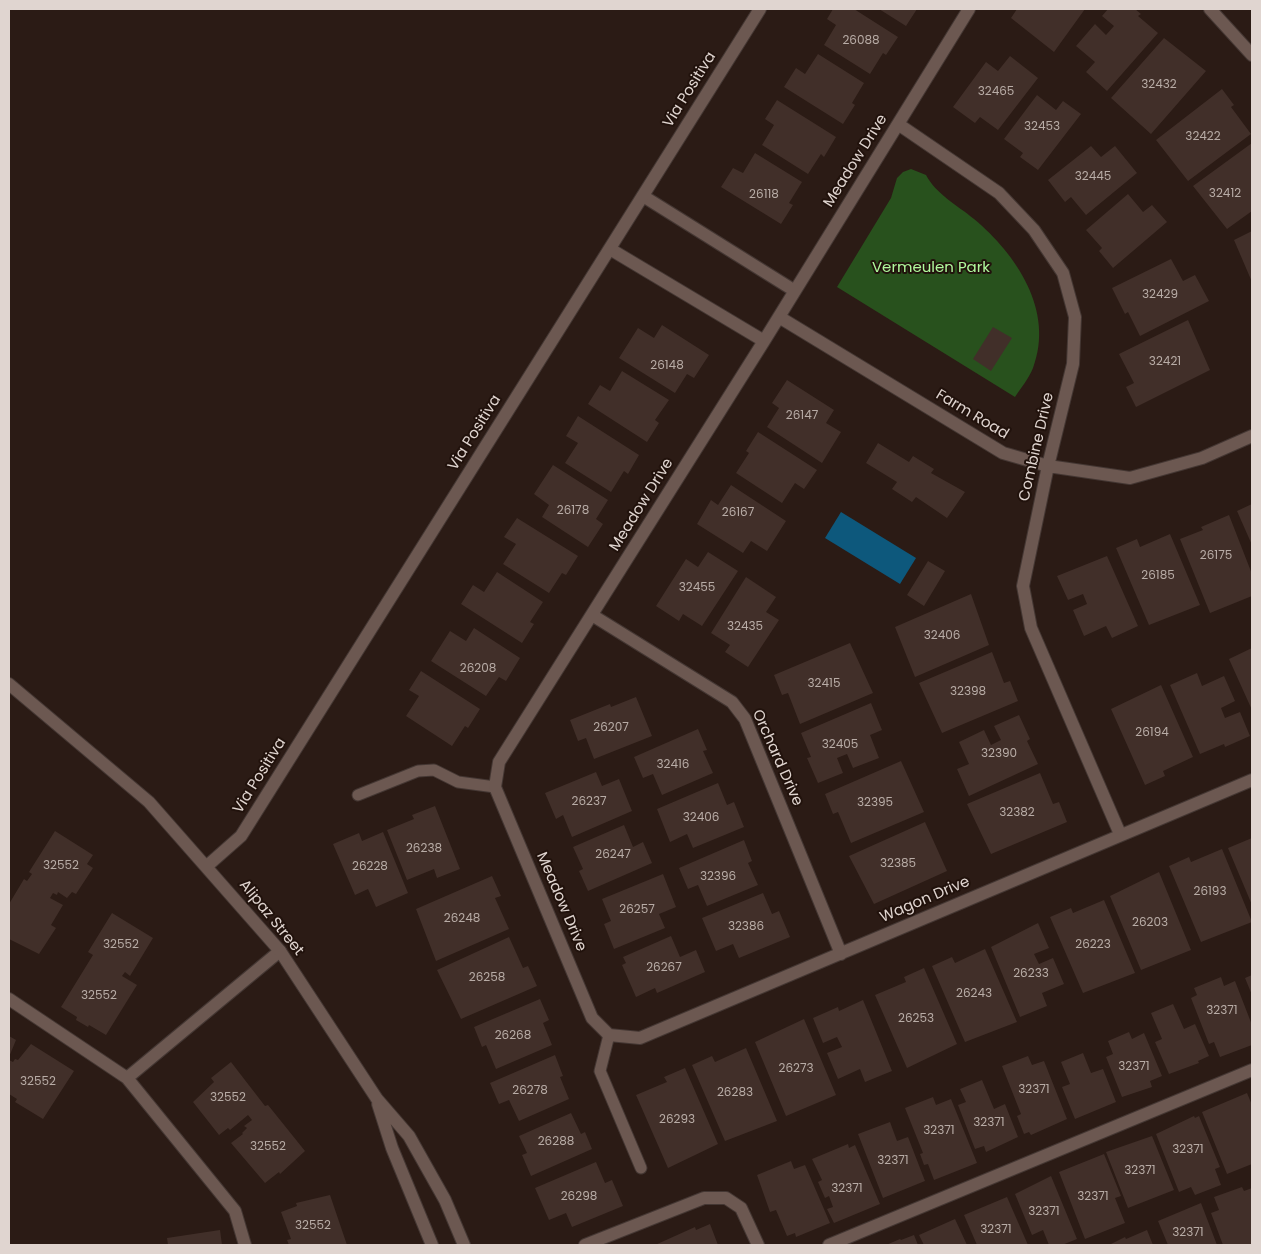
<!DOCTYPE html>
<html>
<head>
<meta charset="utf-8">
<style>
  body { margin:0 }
  #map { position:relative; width:1261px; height:1254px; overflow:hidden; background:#2b1b15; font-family:Poppins,sans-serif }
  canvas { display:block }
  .frame { position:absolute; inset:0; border:10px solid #e0d5d0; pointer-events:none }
</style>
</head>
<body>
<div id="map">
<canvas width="1261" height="1254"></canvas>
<div class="frame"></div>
</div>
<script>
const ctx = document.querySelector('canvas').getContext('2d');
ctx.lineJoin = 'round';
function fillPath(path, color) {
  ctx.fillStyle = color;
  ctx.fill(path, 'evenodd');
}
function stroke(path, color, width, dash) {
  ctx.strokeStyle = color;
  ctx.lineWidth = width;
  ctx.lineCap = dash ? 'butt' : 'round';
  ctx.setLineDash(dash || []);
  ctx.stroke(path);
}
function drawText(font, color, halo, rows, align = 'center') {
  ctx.font = font + ' Poppins,sans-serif';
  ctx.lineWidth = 4;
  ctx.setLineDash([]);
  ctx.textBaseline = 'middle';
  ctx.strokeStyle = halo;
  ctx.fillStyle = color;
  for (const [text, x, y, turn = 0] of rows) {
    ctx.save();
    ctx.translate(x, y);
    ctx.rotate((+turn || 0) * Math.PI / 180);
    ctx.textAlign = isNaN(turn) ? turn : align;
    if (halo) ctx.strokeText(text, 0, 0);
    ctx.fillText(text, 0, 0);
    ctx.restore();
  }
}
fillPath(new Path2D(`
  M911 169 926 175C936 194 957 205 974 219 1016 254 1055 311 1033 368 1029 378 1021 388 1015 397L837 287 891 198 897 178 903 172Z`), '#28511d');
fillPath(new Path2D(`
  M841 512 916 558 900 584 825 538Z`), '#0d587c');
fillPath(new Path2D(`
  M833 9H854L898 37 886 55 883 53 870 74 824 45 836 25 827 19Z
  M879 9H917L906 26Z
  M1017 9H1085L1054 52 1011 18Z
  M1108 9H1135L1141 14 1138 16 1158 33 1107 91 1086 72 1095 62 1076 46 1095 24 1106 35 1114 26 1102 16Z
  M1164 38 1206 71 1151 134 1111 98Z
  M818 54 864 83 852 103 855 105 843 124 784 87 796 68 805 74Z
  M1010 56 1038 78 998 130 980 117 975 123 953 107 986 62 998 71Z
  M1222 89 1234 105 1231 107 1251 134 1188 181 1156 140Z
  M1037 95 1056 110 1063 101 1081 114 1038 170 1020 157 1023 153 1004 139Z
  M777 100 836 137 824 157 821 154 808 174 762 145 774 125 765 119Z
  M1252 143V211L1227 229 1193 186Z
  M1091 146 1101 157 1115 146 1137 173 1086 215 1071 197 1065 202 1048 180Z
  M755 153 802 182 789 203 793 205 781 224 721 187 733 168 743 173Z
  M1128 194 1143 212 1152 205 1167 222 1113 268 1099 251 1102 248 1086 230Z
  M1252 231V282L1234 240Z
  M1171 259 1183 281 1195 275 1209 301 1140 336 1128 312 1125 314 1112 288Z
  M1188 320 1210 370 1136 407 1126 387 1134 383 1119 354Z
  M662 325 709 355 694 378 687 374 675 393 619 358 638 328 654 338Z
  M993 327 1012 338 991 371 973 359Z
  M622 371 669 400 655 420 659 423 647 442 588 404 600 385 610 391Z
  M787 380 834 410 826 423 841 432 822 463 767 427 779 408 772 403Z
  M578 416 639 455 628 474 624 471 611 492 565 463 578 443 566 436Z
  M758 432 817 470 804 489 795 483 782 503 736 473 749 453 746 451Z
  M878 443 909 462 913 456 934 469 931 473 965 492 947 518 916 497 912 502 892 489 897 482 866 463Z
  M553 465 608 500 596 519 603 524 588 547 542 517 549 505 534 494Z
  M731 485 786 521 767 551 751 541 743 553 697 524 711 500 718 505Z
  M1252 504V545L1237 511Z
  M1229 515 1252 574V596L1210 613 1180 539 1203 530 1201 527Z
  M517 518 578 556 566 575 562 573 549 593 503 564 516 544 504 537Z
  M1170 534 1200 605 1149 625 1116 548 1137 539 1140 547Z
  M708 552 738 571 702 626 683 614 679 621 656 606 686 559 698 567Z
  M1107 556 1138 626 1112 638 1106 626 1084 636 1073 610 1087 604 1083 594 1068 600 1057 576Z
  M928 561 945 571 924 606 907 595Z
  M497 572 543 602 530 622 534 624 522 643 461 604 473 585 484 592Z
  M746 577 776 597 766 612 779 620 748 667 725 652 730 645 711 633Z
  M971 594 989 645 915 677 895 627Z
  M474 628 520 658 506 681 499 677 486 696 431 661 450 631 466 641Z
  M850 643 873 693 800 724 788 693 782 695 774 675Z
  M1252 648V710L1229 659Z
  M992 652 1004 683 1010 681 1018 701 942 733 919 683Z
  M421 671 480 709 468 728 465 726 452 746 406 716 419 696 409 690Z
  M1197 673 1202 686 1224 676 1235 701 1221 708 1225 718 1240 712 1250 736 1225 747 1224 744 1200 754 1170 685Z
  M1161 685 1193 757 1163 771 1165 776 1145 785 1111 709Z
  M636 697 652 736 594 759 586 738 578 741 570 720 610 704 611 707Z
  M871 703 882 730 870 735 879 758 853 768 847 754 837 758 843 773 818 783 807 758 811 757 801 733Z
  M1019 715 1030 739 1027 741 1038 764 969 796 957 769 969 764 959 742 984 730 991 745 1001 740 994 726Z
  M698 729 707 750 703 751 713 773 662 795 653 774 643 778 634 757Z
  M901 761 924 812 851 843 838 812 833 814 825 794Z
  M596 772 602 786 619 779 632 811 572 837 563 815 556 819 545 793Z
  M1040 773 1053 804 1059 802 1067 822 991 854 967 804Z
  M718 783 727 805 734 802 744 827 693 848 687 834 670 842 657 809Z
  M435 806 460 869 437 878 434 869 407 880 387 830 414 819 412 815Z
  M925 822 947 871 874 904 849 856Z
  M624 825 633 847 643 842 652 863 588 891 579 871 583 869 573 847Z
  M55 831 93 855 87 864 93 868 76 894 72 892 67 898 58 892 57 895 53 893 50 898 63 905 51 925 56 928 39 954 9 939V904L24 879 27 881 32 874 29 872Z
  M383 832 408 893 376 907 368 889 355 895 333 844 359 833 362 841Z
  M1252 838V905L1228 848Z
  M744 840 752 861 748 863 758 885 707 906 698 885 688 889 679 868Z
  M1222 849 1252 922 1201 942 1169 866 1189 857 1191 862Z
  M1159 872 1191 950 1141 970 1110 896Z
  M663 874 676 907 659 914 665 928 614 949 604 924 611 921 602 899Z
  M492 876 501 896 495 898 509 929 436 961 416 909Z
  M763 893 772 914 779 911 790 937 739 958 733 944 716 951 702 918Z
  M1104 900 1135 973 1083 993 1050 917 1071 908 1073 913Z
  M112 913 153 938 130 976 125 972 122 976 137 985 106 1035 89 1025 88 1027 76 1020 77 1017 61 1007 93 955 88 952Z
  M1038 923 1049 948 1034 954 1039 964 1053 958 1064 984 1042 993 1047 1006 1020 1017 991 947Z
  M671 936 680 957 696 950 705 972 657 993 655 988 636 997 622 965 626 963 623 957Z
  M509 937 523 968 528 966 537 986 461 1019 437 970Z
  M985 949 1017 1022 965 1042 932 966 952 957 955 963Z
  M924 968 957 1044 907 1068 875 995 906 982 904 977Z
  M1252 975V995L1245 978Z
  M1221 977 1224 986 1235 981 1252 1025V1045L1220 1057 1214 1042 1209 1044 1191 998 1197 995 1194 988Z
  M540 999 549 1020 543 1023 552 1045 496 1069 486 1045 482 1047 474 1027Z
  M863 1000 892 1071 865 1082 860 1069 838 1079 827 1053 842 1047 837 1037 823 1043 813 1018 838 1007 839 1011Z
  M1173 1004 1184 1029 1195 1024 1209 1056 1198 1061 1199 1063 1169 1074 1155 1042 1162 1039 1151 1013Z
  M804 1019 836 1095 786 1116 755 1042Z
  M1129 1032 1132 1039 1144 1033 1162 1076 1150 1081 1152 1087 1122 1097 1106 1057 1113 1054 1108 1041Z
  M9 1036 16 1040 9 1057Z
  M31 1044 74 1071 43 1119 15 1102 17 1099 9 1094V1060L13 1062 15 1059 18 1060Z
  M746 1048 777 1121 725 1141 692 1065 712 1056 715 1062Z
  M1083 1053 1091 1073 1103 1069 1116 1102 1075 1119 1062 1087 1070 1084 1061 1062Z
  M555 1055 563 1076 560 1077 569 1099 519 1121 509 1100 499 1104 490 1083Z
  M1028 1056 1032 1065 1044 1061 1067 1119 1031 1135 1029 1132 1024 1134 1017 1116 1021 1114 1002 1066Z
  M231 1062 265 1106 268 1105 305 1151 280 1174 279 1172 265 1183 231 1143 243 1134 242 1133 247 1128 244 1126 252 1120 248 1115 230 1130 228 1128 219 1135 193 1102 214 1082 211 1078Z
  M685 1068 718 1144 668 1168 636 1095 667 1082 664 1077Z
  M982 1080 994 1109 1005 1104 1018 1137 986 1152 984 1146 975 1149 958 1105 966 1102 960 1089Z
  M1247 1093 1252 1105V1164L1227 1174 1202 1112Z
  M933 1097 936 1105 951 1099 977 1163 934 1180 928 1164 924 1165 920 1154 923 1153 905 1108Z
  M571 1113 581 1134 585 1132 592 1149 531 1176 522 1155 527 1153 519 1136Z
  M1194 1116 1195 1118 1199 1116 1220 1167 1215 1169 1221 1185 1195 1195 1191 1187 1179 1192 1156 1134Z
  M890 1122 897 1141 908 1137 925 1181 883 1198 858 1134Z
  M1152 1136 1174 1190 1128 1208 1106 1152Z
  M848 1144 849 1148 855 1145 880 1204 834 1223 827 1209 833 1207 829 1196 825 1198 818 1182 822 1180 812 1159Z
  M1104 1154 1121 1196 1115 1198 1125 1223 1085 1239 1059 1172Z
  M791 1161 794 1169 805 1165 830 1223 796 1237 795 1233 787 1236 776 1210 770 1212 757 1175Z
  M596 1162 605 1183 612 1180 623 1206 572 1227 566 1213 549 1220 535 1188Z
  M1051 1176 1077 1239 1062 1245H1049L1043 1230 1032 1235 1015 1194Z
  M1242 1187 1244 1191 1252 1188V1245H1223L1211 1213 1219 1210 1214 1197Z
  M330 1195 347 1245H289L287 1240 291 1239 281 1212 297 1206 296 1203Z
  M1007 1197 1028 1245H977L964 1215Z
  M1201 1203 1217 1245H1168L1158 1221Z
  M955 1219 967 1245H924L919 1235Z
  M710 1224 718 1245H655L695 1227 696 1230Z
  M220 1230 222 1245H168L167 1238Z
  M1147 1230 1153 1245H1109L1125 1237 1126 1239Z
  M914 1235 918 1245H886L900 1239 901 1240Z`), '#412f29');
const lane = new Path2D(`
  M358 795 418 771 434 770 458 782 495 787
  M609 1035 600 1071 641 1168`);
const street = new Path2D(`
  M969 9 764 341 499 762 495 787 592 1018 609 1035 640 1038 1252 780
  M1210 9 1252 55
  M898 124 999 193 1034 230 1063 273 1075 317 1073 364 1048 466 1023 586 1031 628 1120 834
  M643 196 795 291
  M610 249 764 341
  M779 317 1003 453 1048 466 1130 478 1202 458 1252 436
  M592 615 732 702 745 719 841 954
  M9 999 127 1078 235 1211 245 1245
  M127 1078 280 951
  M585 1245 704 1198H726L741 1208 758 1245
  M829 1245 1252 1070`);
const secondary = new Path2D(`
  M9 684 149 802 280 951 377 1099 409 1136 445 1200 464 1245
  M207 866 241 836 760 9
  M378 1104 392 1148 432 1245`);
stroke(lane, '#443733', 13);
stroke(street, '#443733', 14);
stroke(secondary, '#443733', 14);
stroke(lane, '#6c5851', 11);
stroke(street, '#6c5851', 12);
stroke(secondary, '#6c5851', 12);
drawText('12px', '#b8aca6', null, [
  ["26088",861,41],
  ["32432",1159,85],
  ["32465",996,92],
  ["32453",1042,127],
  ["32422",1203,137],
  ["32445",1093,177],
  ["32412",1225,194],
  ["26118",764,195],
  ["32429",1160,295],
  ["32421",1165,362],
  ["26148",667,366],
  ["26147",802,416],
  ["26178",573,511],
  ["26167",738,513],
  ["26175",1216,556],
  ["26185",1158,576],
  ["32455",697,588],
  ["32435",745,627],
  ["32406",942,636],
  ["26208",478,669],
  ["32415",824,684],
  ["32398",968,692],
  ["26207",611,728],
  ["26194",1152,733],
  ["32405",840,745],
  ["32390",999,754],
  ["32416",673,765],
  ["26237",589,802],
  ["32395",875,803],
  ["32382",1017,813],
  ["32406",701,818],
  ["26238",424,849],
  ["26247",613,855],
  ["32385",898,864],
  ["32552",61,866],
  ["26228",370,867],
  ["32396",718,877],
  ["26193",1210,892],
  ["26257",637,910],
  ["26248",462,919],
  ["26203",1150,923],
  ["32386",746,927],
  ["32552",121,945],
  ["26223",1093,945],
  ["26267",664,968],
  ["26233",1031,974],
  ["26258",487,978],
  ["26243",974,994],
  ["32552",99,996],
  ["32371",1222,1011],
  ["26253",916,1019],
  ["26268",513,1036],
  ["32371",1134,1067],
  ["26273",796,1069],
  ["32552",38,1082],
  ["32371",1034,1090],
  ["26278",530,1091],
  ["26283",735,1093],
  ["32552",228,1098],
  ["26293",677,1120],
  ["32371",989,1123],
  ["32371",939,1131],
  ["26288",556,1142],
  ["32552",268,1147],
  ["32371",1188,1150],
  ["32371",893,1161],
  ["32371",1140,1171],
  ["32371",847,1189],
  ["26298",579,1197],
  ["32371",1093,1197],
  ["32371",1044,1212],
  ["32552",313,1226],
  ["32371",996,1230],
  ["32371",1188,1233]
]);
drawText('15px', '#e0d5d0', '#21120c', [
  ["Via Positiva",690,90,-58],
  ["Meadow Drive",856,161,-58],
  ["Farm Road",972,415,31],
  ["Via Positiva",475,433,-58],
  ["Combine Drive",1037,447,-77],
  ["Meadow Drive",642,505,-58],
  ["Orchard Drive",777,758,66],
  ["Via Positiva",260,776,-58],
  ["Wagon Drive",925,900,-23],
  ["Meadow Drive",561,902,67],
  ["Alipaz Street",271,918,51]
]);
drawText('15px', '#b0f99d', '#21120c', [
  ["Vermeulen Park",931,268]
]);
</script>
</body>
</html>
